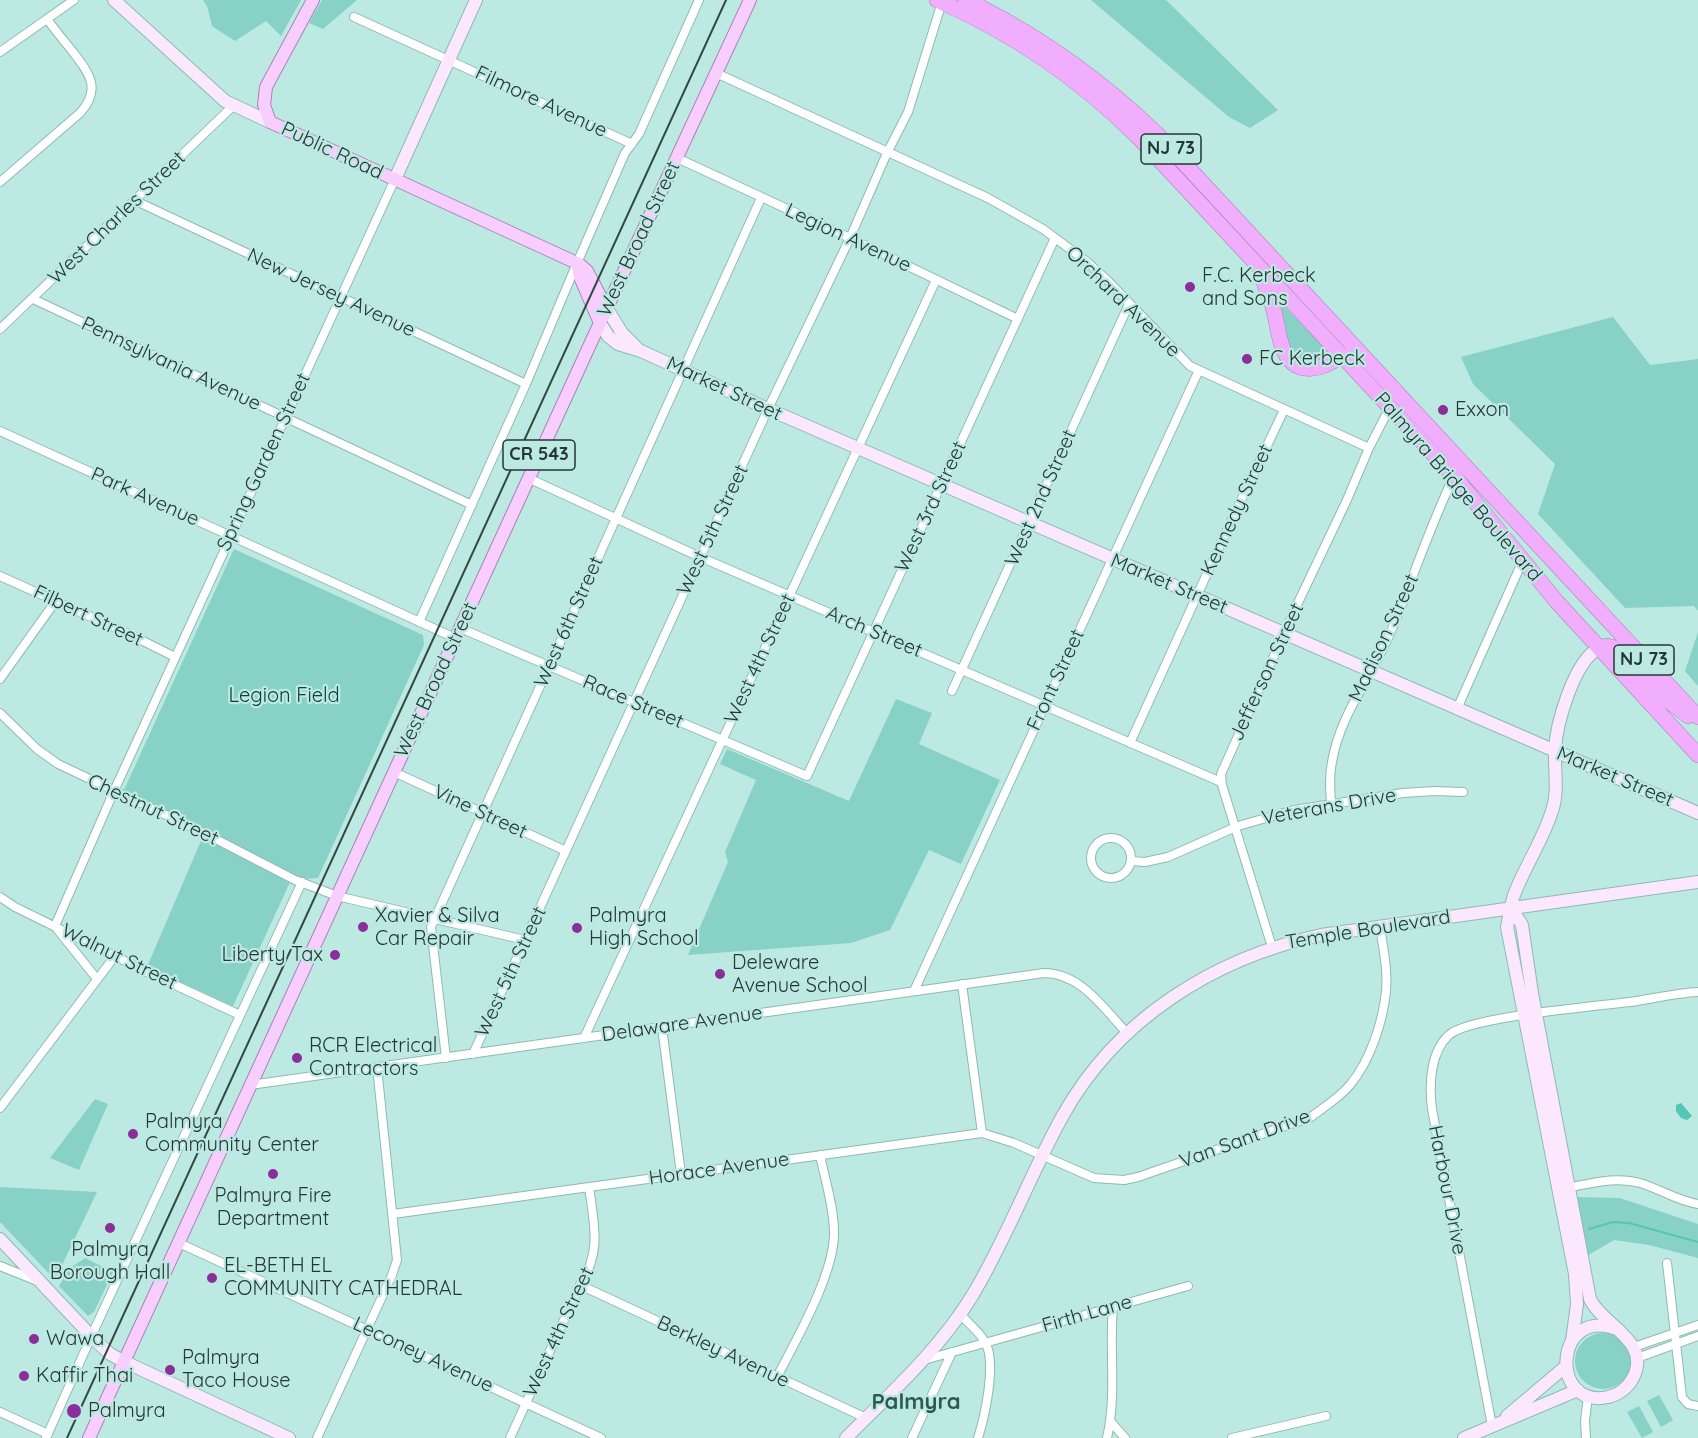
<!DOCTYPE html>
<html>
<head>
<meta charset="utf-8">
<style>
  body { margin:0 }
  canvas { display:block; background:#bce9e2 }
</style>
</head>
<body>
<canvas width="1698" height="1438"></canvas>
<script>
const ctx = document.querySelector('canvas').getContext('2d');
ctx.lineJoin = 'round';
function fillPath(path, color) {
  ctx.fillStyle = color;
  ctx.fill(path, 'evenodd');
}
function stroke(path, color, width, dash) {
  ctx.strokeStyle = color;
  ctx.lineWidth = width;
  ctx.lineCap = dash ? 'butt' : 'round';
  ctx.setLineDash(dash || []);
  ctx.stroke(path);
}
function drawText(font, color, halo, rows, align = 'center') {
  ctx.font = font + ' Quicksand,sans-serif';
  ctx.lineWidth = 4.5;
  ctx.setLineDash([]);
  ctx.textBaseline = 'middle';
  ctx.strokeStyle = halo;
  ctx.fillStyle = color;
  for (const [text, x, y, turn = 0] of rows) {
    ctx.save();
    ctx.translate(x, y);
    ctx.rotate((+turn || 0) * Math.PI / 180);
    ctx.textAlign = isNaN(turn) ? turn : align;
    if (halo) ctx.strokeText(text, 0, 0);
    ctx.fillText(text, 0, 0);
    ctx.restore();
  }
}
fillPath(new Path2D(`
  M203 0H301L281 36 266 21 235 41 212 26 207 6Z
  M322 0H357L323 29 309 23Z
  M1091 0H1166L1278 110 1250 128 1229 117Z
  M1279 301 1332 356C1327 358 1320 363 1315 363 1283 364 1283 323 1279 301Z
  M1613 317 1650 365 1698 359V611L1694 606 1625 608 1538 514 1555 464 1473 384 1461 357Z
  M234 549 423 635 424 645 318 878 291 880 233 1006 147 967 206 829 124 790Z
  M1698 632V686L1685 671Z
  M896 699 932 713 919 744 1000 780 961 864 929 850 890 930 851 943 688 955 728 862 725 852 756 780 720 764 727 749 849 801Z
  M95 1099 108 1104 79 1170 50 1158Z
  M0 1187 97 1192 55 1280 0 1222Z
  M1574 1197 1620 1198 1698 1224V1258L1649 1245 1614 1240 1585 1257Z
  M85 1258 113 1272 94 1312 88 1316 59 1286 70 1268Z
  M1575 1361a28 28 0 1 1 56 0a28 28 0 1 1-56 0Z
  M1659 1395 1673 1420 1661 1427 1647 1401Z
  M1639 1406 1653 1432 1642 1438 1627 1412Z`), '#88d1c7');
fillPath(new Path2D(`
  M1681 1103 1692 1116 1687 1120 1681 1118 1676 1111V1105Z`), '#53c6b8');
stroke(new Path2D(`
  M1589 1229 1613 1222 1629 1223 1698 1242`), '#53c6b8', 2);
const street = new Path2D(`
  M354 17 632 144
  M0 52 74 0
  M716 73 988 198 1043 229 1086 261 1108 281 1190 366 1369 448
  M677 158 850 238 1018 319
  M0 182 80 113C102 89 89 73 73 52 64 41 55 30 47 19
  M136 201 526 384
  M33 299 472 505
  M0 329 233 106
  M0 431 455 638
  M528 478 700 557 1221 782
  M0 576 131 635 175 657
  M419 622 526 384 577 263 625 153 639 134 699 0
  M460 628 807 776 1055 238
  M0 679 55 602
  M952 691 1129 304
  M1457 709 1523 560
  M0 713 37 749 58 764 206 834 295 880 337 896 525 940
  M1130 743 1225 534 1284 410
  M394 772 566 851
  M1331 803C1330 789 1329 776 1332 762 1340 713 1374 674 1392 629 1413 578 1430 526 1454 476
  M1091 858a20 20 0 1 1 40 0a20 20 0 1 1-40 0Z
  M1132 861 1145 862 1168 857 1238 826 1294 810 1403 793 1434 791 1463 792
  M0 897 15 907 147 972 240 1015
  M55 926 114 791 395 179
  M57 929 97 979
  M1272 947 1222 785 1221 774 1296 607 1346 502 1369 448 1390 407
  M962 984 982 1133
  M914 991 1199 370
  M662 1027 681 1174
  M584 1038 936 280
  M473 1054 768 409 850 238 887 153 908 112 942 2
  M446 1058 431 927 761 198
  M250 1085 1044 973C1081 973 1104 1009 1127 1033
  M0 1108 115 956
  M1565 1188C1590 1184 1615 1176 1640 1183 1660 1189 1678 1201 1698 1204
  M393 1214 982 1133 1014 1143 1094 1178 1124 1180 1138 1177 1311 1117C1324 1107 1339 1098 1350 1085 1370 1061 1383 1022 1386 991 1388 969 1383 948 1380 927
  M179 1243 601 1438
  M1667 1263 1682 1397 1688 1404 1698 1406
  M0 1266 40 1282
  M580 1285 866 1418
  M960 1314C968 1323 980 1332 985 1342 997 1362 985 1416 978 1438
  M1634 1347 1698 1325
  M1637 1358 1698 1336
  M924 1360 1188 1286
  M777 1377C796 1340 835 1273 834 1232 834 1207 825 1180 820 1155
  M0 1412 48 1434
  M1110 1421 1125 1438
  M1492 1426 1432 1109C1429 1085 1430 1052 1449 1035 1468 1017 1597 1006 1630 1002 1652 999 1675 993 1698 992
  M46 1438 96 1326 302 882
  M317 1438 392 1275 397 1260 377 1067
  M510 1438 580 1285C602 1252 594 1224 589 1187
  M912 1438 952 1352
  M1107 1438C1117 1394 1109 1351 1113 1307
  M1232 1438 1326 1416
  M1586 1438 1585 1421 1588 1396`);
const secondary = new Path2D(`
  M114 0 225 101 270 122
  M395 179 476 0
  M607 309 622 333 638 349
  M600 323 608 336 618 344 641 351 768 409 1698 813
  M1511 908 1522 925 1532 993 1590 1299C1603 1326 1652 1341 1633 1378 1628 1387 1619 1395 1608 1397 1548 1410 1554 1303 1619 1330
  M0 1239 95 1340 110 1354 125 1362 289 1438
  M1572 1341 1577 1304 1575 1274 1507 927C1509 917 1511 905 1514 895 1525 866 1543 840 1552 811 1559 791 1554 771 1555 751 1556 724 1574 661 1599 648
  M1507 1416 1565 1367
  M846 1438C891 1393 939 1350 972 1296 1006 1240 1030 1175 1062 1117 1116 1019 1214 958 1321 935L1698 882
  M1464 1438 1578 1390`);
const primary = new Path2D(`
  M313 0 266 87 264 105 270 122 579 264 587 271 607 309
  M577 263 580 277 600 323
  M89 1438 593 338 750 0`);
const highway = new Path2D(`
  M937 0C1013 33 1081 80 1139 138L1454 476 1557 602 1698 755
  M966 0C1036 34 1101 80 1157 134L1698 717
  M1260 271C1264 283 1269 295 1273 307 1277 321 1278 336 1283 349 1295 378 1323 370 1342 355
  M1599 648 1607 646 1615 648 1658 693 1688 716`);
stroke(street, '#8ebab3', 10);
stroke(secondary, '#8ebab3', 14);
stroke(primary, '#aa84b7', 14);
stroke(highway, '#aa84b7', 16);
stroke(street, '#fff', 8);
stroke(secondary, '#fbe7fe', 12);
stroke(primary, '#f7cefe', 12);
stroke(highway, '#f1aefd', 15);
stroke(new Path2D(`
  M67 1438 726 0`), '#344946', 2);
for (const [x, y, r, color] of [
  [1190,287,6,"#8a2e99"],
  [1247,359,6,"#8a2e99"],
  [1443,410,6,"#8a2e99"],
  [363,927,6,"#8a2e99"],
  [577,928,6,"#8a2e99"],
  [335,955,6,"#8a2e99"],
  [720,974,6,"#8a2e99"],
  [297,1058,6,"#8a2e99"],
  [133,1134,6,"#8a2e99"],
  [273,1174,6,"#8a2e99"],
  [110,1228,6,"#8a2e99"],
  [212,1278,6,"#8a2e99"],
  [34,1339,6,"#8a2e99"],
  [170,1370,6,"#8a2e99"],
  [24,1376,6,"#8a2e99"],
  [74,1411,8,"#8a2e99"]
]) {
  const dot = new Path2D();
  dot.arc(x, y, r, 0, 2 * Math.PI);
  ctx.fillStyle = color;
  ctx.fill(dot);
  stroke(dot, '#bce9e2', 2);
}
for (const [x, y, w] of [
  [1171,149,60],
  [539,455,72],
  [1644,660,60]
]) {
  const box = new Path2D();
  box.roundRect(x - w / 2, y - 15, w, 30, 4.5);
  ctx.fillStyle = '#bce9e2';
  ctx.fill(box);
  stroke(box, '#253735', 1.5);
}
drawText('bold 18px', '#253735', null, [
  ["NJ 73",1171,149],
  ["CR 543",539,455],
  ["NJ 73",1644,660]
]);
drawText('20px', '#253735', '#bce9e2', [
  ["Filmore Avenue",541,102,25],
  ["Public Road",332,151,25],
  ["West Charles Street",117,218,-44],
  ["Legion Avenue",848,238,25],
  ["West Broad Street",639,239,-65],
  ["New Jersey Avenue",331,293,25],
  ["Orchard Avenue",1123,302,44],
  ["Pennsylvania Avenue",171,364,25],
  ["Market Street",724,389,25],
  ["Spring Garden Street",264,462,-65],
  ["Palmyra Bridge Boulevard",1458,487,49],
  ["Park Avenue",145,497,24],
  ["West 2nd Street",1041,498,-66],
  ["West 3rd Street",931,507,-65],
  ["Kennedy Street",1237,510,-65],
  ["West 5th Street",713,530,-65],
  ["Market Street",1169,584,23],
  ["Filbert Street",88,616,25],
  ["West 6th Street",569,622,-66],
  ["Arch Street",874,632,23],
  ["Madison Street",1384,638,-65],
  ["West 4th Street",760,659,-65],
  ["Jefferson Street",1267,672,-65],
  ["West Broad Street",436,680,-65],
  ["Front Street",1056,680,-65],
  ["Race Street",633,702,23],
  ["Market Street",1615,777,23],
  ["Veterans Drive",1329,807,-10],
  ["Chestnut Street",153,810,25],
  ["Vine Street",480,812,25],
  ["Temple Boulevard",1368,930,-9],
  ["Walnut Street",119,957,26],
  ["West 5th Street",511,972,-65],
  ["Delaware Avenue",682,1024,-8],
  ["Van Sant Drive",1245,1139,-20],
  ["Horace Avenue",719,1169,-8],
  ["Harbour Drive",1447,1190,79],
  ["Firth Lane",1087,1314,-16],
  ["West 4th Street",559,1332,-65],
  ["Berkley Avenue",723,1352,25],
  ["Leconey Avenue",423,1355,25]
]);
drawText('20px', '#253735', '#bce9e2', [
  ["F.C. Kerbeck",1202,276],
  ["and Sons",1202,299],
  ["FC Kerbeck",1259,359],
  ["Exxon",1455,410],
  ["Xavier & Silva",375,916],
  ["Car Repair",375,939],
  ["Palmyra",589,916],
  ["High School",589,939],
  ["Liberty Tax",323,955,"right"],
  ["Deleware",732,963],
  ["Avenue School",732,986],
  ["RCR Electrical",309,1046],
  ["Contractors",309,1069],
  ["Palmyra",145,1122],
  ["Community Center",145,1145],
  ["Palmyra Fire",273,1196,"center"],
  ["Department",273,1219,"center"],
  ["Palmyra",110,1250,"center"],
  ["Borough Hall",110,1273,"center"],
  ["EL-BETH EL",224,1266],
  ["COMMUNITY CATHEDRAL",224,1289],
  ["Wawa",46,1339],
  ["Palmyra",182,1358],
  ["Taco House",182,1381],
  ["Kaffir Thai",36,1376],
  ["Palmyra",88,1411]
], 'left');
drawText('20px', '#0b403b', '#bce9e2', [
  ["Legion Field",284,696]
]);
drawText('bold 22px', '#2f5852', '#bce9e2', [
  ["Palmyra",916,1402]
]);
</script>
</body>
</html>
